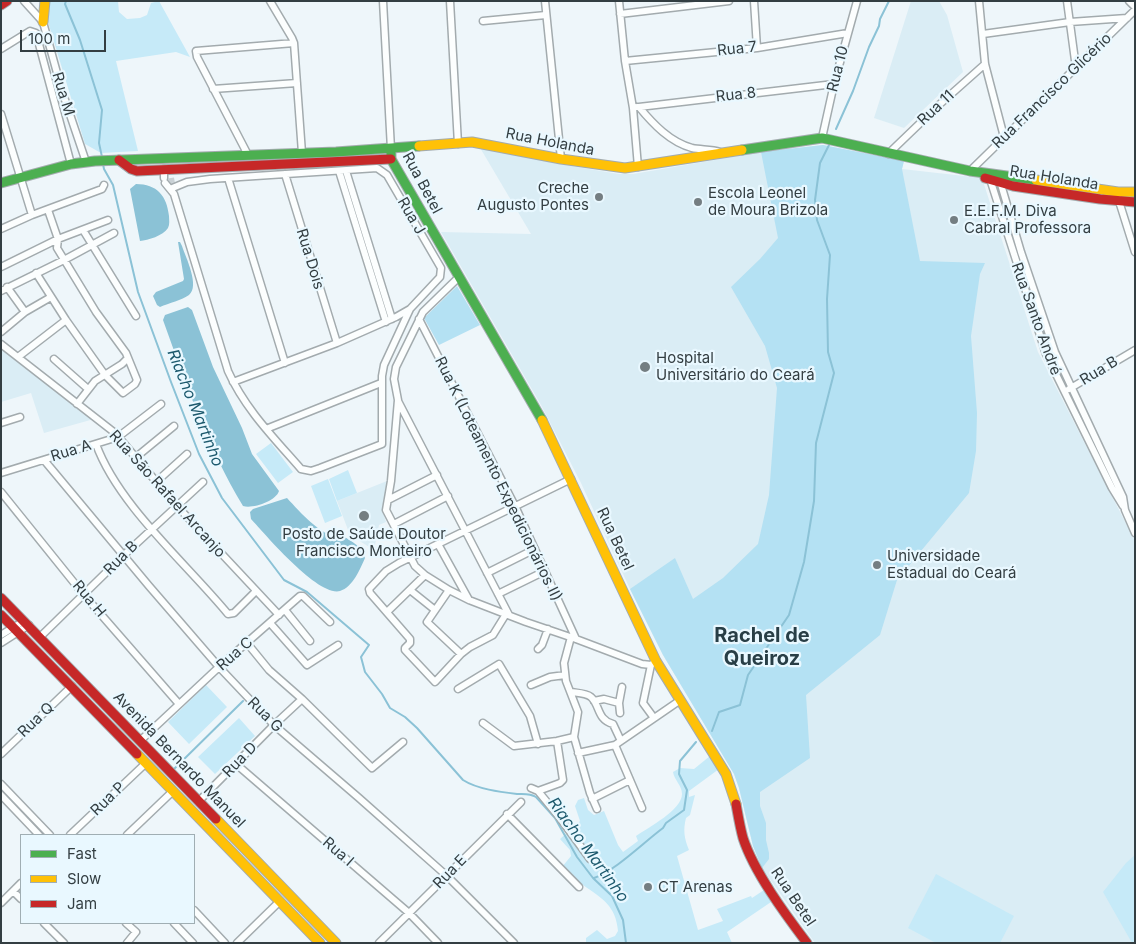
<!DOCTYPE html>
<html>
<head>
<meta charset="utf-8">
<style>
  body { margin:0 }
  #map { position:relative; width:1136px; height:944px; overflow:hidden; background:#eef6fa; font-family:Inter,sans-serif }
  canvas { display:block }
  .frame { position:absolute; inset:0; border:2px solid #333e42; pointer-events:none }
  .legend { position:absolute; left:20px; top:834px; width:175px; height:90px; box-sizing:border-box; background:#e9f8ff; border:1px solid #a0aeb3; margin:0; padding:6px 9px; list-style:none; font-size:15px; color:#333e42 }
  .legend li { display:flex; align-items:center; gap:10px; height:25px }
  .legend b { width:25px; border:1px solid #a0aeb3 }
  .scale { position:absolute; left:20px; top:30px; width:86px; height:22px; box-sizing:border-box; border:2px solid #333e42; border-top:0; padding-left:6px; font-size:15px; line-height:18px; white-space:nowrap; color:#333e42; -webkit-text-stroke:4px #e9f8ff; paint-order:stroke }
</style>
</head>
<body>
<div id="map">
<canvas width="1136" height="944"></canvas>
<div class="frame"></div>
<ul class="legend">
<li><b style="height:6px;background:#4caf50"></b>Fast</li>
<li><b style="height:6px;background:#ffc107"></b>Slow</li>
<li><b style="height:6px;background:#c62828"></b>Jam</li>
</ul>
<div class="scale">100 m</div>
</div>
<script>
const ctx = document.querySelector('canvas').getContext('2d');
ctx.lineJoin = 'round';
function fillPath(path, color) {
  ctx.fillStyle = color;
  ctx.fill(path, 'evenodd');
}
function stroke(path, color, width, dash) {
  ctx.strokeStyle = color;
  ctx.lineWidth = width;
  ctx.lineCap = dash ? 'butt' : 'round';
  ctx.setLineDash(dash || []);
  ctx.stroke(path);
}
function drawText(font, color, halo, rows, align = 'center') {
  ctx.font = font + ' Inter,sans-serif';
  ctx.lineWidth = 4.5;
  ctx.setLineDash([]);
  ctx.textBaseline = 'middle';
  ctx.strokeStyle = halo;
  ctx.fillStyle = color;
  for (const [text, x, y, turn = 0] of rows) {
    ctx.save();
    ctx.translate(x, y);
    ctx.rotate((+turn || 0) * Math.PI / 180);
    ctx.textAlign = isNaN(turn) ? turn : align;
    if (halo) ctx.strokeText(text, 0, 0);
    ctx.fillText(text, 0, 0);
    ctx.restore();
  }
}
fillPath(new Path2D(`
  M911 1H939L947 15 963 72 904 128 874 118Z
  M823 145 904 161 902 169 982 178 1038 352 1135 541V943H815L762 868 753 846 739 788 734 774 663 655 630 589 581 483 541 405 441 232 531 234 479 146 553 163 619 174H633L761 152Z
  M1 347 94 419 44 433 31 393 1 402Z
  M387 481 382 509 386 522 379 525 374 550 350 535 337 501Z`), '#daedf5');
fillPath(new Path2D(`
  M50 1H118L119 12 127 19 140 18 147 15 151 3 159 1 190 57 176 52 116 61 138 151 101 153 85 144 48 22Z
  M271 443 293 472 278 483 256 454Z
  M348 470 357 493 337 501 329 479Z
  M328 479 342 516 325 523 311 486Z
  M206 685 227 707 189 744 168 722Z
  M239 718 255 736 215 774 198 757Z
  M710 756 719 769 689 791V797L695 795 690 815 686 818C683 830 684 838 689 850L677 856 698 930 723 921 717 909 751 896 752 898 764 890 771 902 727 932 732 943H586V938L597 930 607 939 615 936 618 931C616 906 602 898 583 885 576 880 569 873 562 867L571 856 570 850 560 839C567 832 574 828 580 821L575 806 578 800 584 798 588 810 594 815 604 811 618 845 623 852 638 841 636 836C649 827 682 810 682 794 682 785 674 780 673 772L680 768 694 769Z
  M1135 855V943H1132L1103 892 1126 863Z
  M936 874 1014 916 1000 943H936L908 928Z`), '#c6eaf8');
fillPath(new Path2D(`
  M823 145 904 161 902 169 920 261 985 263 980 274 971 336 977 413 976 451 969 493 897 580 880 635 806 695 810 758 760 792V806L766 823V840L769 853V859L762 868 753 846 739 788 734 774 663 655 630 589 675 558 693 599 723 578 758 544 769 495 777 388 765 346 731 287 760 259 778 238 761 152Z
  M457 286 480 325 439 345 424 318Z`), '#b4e1f3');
fillPath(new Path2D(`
  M136 184C157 184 167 196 169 216 169 220 170 224 168 228 163 236 148 240 140 241L130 189Z
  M178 242H180L182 246C186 258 200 286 189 295 182 300 169 303 160 307L157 305 153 296 156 292 183 281 184 279Z
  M188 307 192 310 213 367 242 428 252 454 279 491C276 501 253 509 243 506 208 448 186 384 163 320L165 315Z
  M287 498C301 513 319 534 340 539L343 536C353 542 361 546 365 558 360 569 353 587 340 591 318 597 265 534 251 519L250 512 253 509Z`), '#8bc2d6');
stroke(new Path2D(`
  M66 1 65 4 80 40 102 110 99 143 102 157
  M836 129 853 91 869 47 879 26 880 19 889 1
  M103 164 104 169 113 185 138 292 171 382 199 454 222 498 284 580 307 592 369 645 361 657 365 672 382 694 390 708 405 717 417 728 463 780C477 789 500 792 517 794 523 794 530 793 536 797L555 818 577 857 593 878 612 896 623 920 626 943
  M712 731 719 712 740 705 748 675 789 615 804 562 814 501 816 443 834 373 828 352 827 299 830 255 817 220 815 200 820 163 829 145
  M174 769 243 701
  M594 878C615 871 644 842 663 828L666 823 684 810 687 790 679 774 680 761 696 742`), '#8bc2d6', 2);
stroke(new Path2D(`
  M171 178 172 183`), '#c9d1d5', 6, [6, 3]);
const street = new Path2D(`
  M24 1 43 22 62 91 86 162
  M270 1 292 38 294 43 302 153
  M383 1 391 149
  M450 1 458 144
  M545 1 561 159
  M619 1 625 61 633 108 638 167
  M754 1 757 48
  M979 1 985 64 1004 137
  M1067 1 1076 68
  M1129 1 1135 7
  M620 14 729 1
  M483 21 546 15
  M983 34 1070 22 1127 18
  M1 49 30 31 36 33 71 164
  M625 61 757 48 848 33
  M213 89 297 83
  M637 107H639C653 124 670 142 692 148 701 150 711 149 720 152
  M639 107 834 84
  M1 114 32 215
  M822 138 834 84 857 1
  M888 154 940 104 985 64
  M248 155 197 57 196 51 294 43
  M164 169V178
  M339 171 386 322
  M346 171 392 319
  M970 171 1135 10
  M285 174 337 343
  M228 178 285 363
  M990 179 1046 354 1112 488 1123 506
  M1000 181 1021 252 1055 352 1123 497 1125 510 1135 533
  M165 183 174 194 228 371C245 409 274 438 301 469L311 471 320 468 382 444V376L384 365 410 309
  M170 189 187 182 210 179 377 168 387 175 441 268 440 277 410 309 396 317 337 343 233 382
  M1118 198 1135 252
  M1 229 32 215 102 189 104 185
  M83 230 136 316
  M1 267 58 239 108 220
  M36 273 66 320 105 375 123 393 135 384 137 380 126 353 96 312 57 248 58 239 48 210
  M459 277 423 312 396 367 394 379 398 400 391 481 386 510 415 566 425 575 449 590 469 600 526 622 576 639 642 664 651 665 656 661
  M7 287 25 312
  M1 291 64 260 114 233
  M419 319 515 506 576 639
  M1 332 25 312 51 297
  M1 344 115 433 176 505 279 615
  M18 357 66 320
  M54 359 88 389
  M1069 389 1135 350
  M398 401 509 615
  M77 404 95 381 122 364 128 358
  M1 423 20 417
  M266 429 381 383
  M96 444C118 505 186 563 228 614L234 613 256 591
  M135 458 174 426
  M44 460 149 586 219 667 274 725 359 798 447 876 514 943
  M1 473 118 437 161 404
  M156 482 187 454
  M1 492 84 595 179 704
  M388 500 437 475
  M394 524 448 496
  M438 544 469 600
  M487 573 535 549
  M410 590 435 610
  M449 590 427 622 461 654
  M498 594 545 571
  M285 610 310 641
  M387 612 425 575
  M506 614 493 635 470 647 461 654 435 682 405 650V648L410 643V639L370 593 369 589 386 571 399 563 571 479
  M270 623 307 665 338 645
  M1 635 24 621
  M40 637 124 555 203 482
  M571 637 564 663 566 681 578 712 574 737 590 793 597 809
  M1 643 29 625
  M247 643 269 670 302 699 372 768 403 742
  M538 649 542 645 548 629
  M651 665 643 703 654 718
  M531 685 550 677 565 675
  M458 689 499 664 530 716 538 744
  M571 692C577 693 586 693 591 697 600 705 597 720 613 724L621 741
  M594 701 604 699 619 703
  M620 713 619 703 622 687
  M483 723 514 746 557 741 574 737
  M141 740 219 667 300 596H303L330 622
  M615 745 642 808
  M578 753 615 745 679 701
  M1 754 72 686
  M236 764 409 913 438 943
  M1 784 50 835
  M531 788 538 791 560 818 590 859
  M538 791 560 783 563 780 557 741
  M1 795 39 835
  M592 799 630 780
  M199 801 274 725 302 699
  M507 814 579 887
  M70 835 146 763
  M127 835 173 791
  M13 891 21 899
  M1 903 21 883
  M194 910 225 943
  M44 923 64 943
  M126 923 136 932 127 943
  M174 923 193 943
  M237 943 280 901
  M379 943 521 802`);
const fast = new Path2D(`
  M391 149V159L542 420
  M742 150 822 138 970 171 1036 180
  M1 183 71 164 95 161 336 152 419 146`);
const slow = new Path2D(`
  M43 22 45 1
  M419 146 472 142 561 159 625 168 742 150
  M1036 180 1118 192H1135
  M542 420 656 661 726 774 736 804
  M137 754 320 943
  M216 819 336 943`);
const jam = new Path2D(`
  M1 5 7 1
  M119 160 131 169 137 171 391 159
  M985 178 1013 186 1100 199 1135 202
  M1 598 216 819
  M1 615 137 754
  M736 804C738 815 740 827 743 838 754 872 785 914 807 943`);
stroke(street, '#a3abae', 9);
stroke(fast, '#a3abae', 11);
stroke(slow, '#a3abae', 11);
stroke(jam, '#a3abae', 11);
stroke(street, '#fcfefe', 6);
stroke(fast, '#4caf50', 9);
stroke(slow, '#ffc107', 9);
stroke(jam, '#c62828', 9);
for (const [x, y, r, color] of [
  [599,197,5,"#747e82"],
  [698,202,5,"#747e82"],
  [954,220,5,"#747e82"],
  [645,367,6,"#747e82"],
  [364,516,6,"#747e82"],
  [877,565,5,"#747e82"],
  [648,887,5,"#747e82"]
]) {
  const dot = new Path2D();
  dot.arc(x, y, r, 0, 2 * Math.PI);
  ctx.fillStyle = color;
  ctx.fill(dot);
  stroke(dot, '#e9f8ff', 2);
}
drawText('15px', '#333e42', '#e9f8ff', [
  ["Rua 7",737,49,-6],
  ["Rua 10",838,69,-76],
  ["Rua Francisco Glicério",1052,91,-44],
  ["Rua M",63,94,73],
  ["Rua 8",736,95,-6],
  ["Rua 11",936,108,-43],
  ["Rua Holanda",550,142,11],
  ["Rua Holanda",1054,178,9],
  ["Rua Betel",422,183,62],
  ["Rua J",411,216,60],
  ["Rua Dois",310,259,73],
  ["Rua Santo André",1036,319,70],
  ["Rua B",1099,371,-31],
  ["Rua A",71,451,-17],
  ["Rua K (Loteamento Expedicionários II)",498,479,64],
  ["Rua São Rafael Arcanjo",167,494,48],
  ["Rua Betel",615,539,65],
  ["Rua B",121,558,-45],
  ["Rua H",89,599,50],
  ["Rua C",235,654,-41],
  ["Rua G",265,715,45],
  ["Rua Q",36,720,-44],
  ["Avenida Bernardo Manuel",179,760,46],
  ["Rua D",240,760,-46],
  ["Rua P",108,799,-44],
  ["Rua I",338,852,41],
  ["Rua E",450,872,-46],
  ["Rua Betel",793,897,56]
]);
drawText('15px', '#333e42', '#e9f8ff', [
  ["Creche",589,188,"right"],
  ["Augusto Pontes",589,205,"right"],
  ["Escola Leonel",708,193],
  ["de Moura Brizola",708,210],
  ["E.E.F.M. Diva",964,211],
  ["Cabral Professora",964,228],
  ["Hospital",656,358],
  ["Universitário do Ceará",656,375],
  ["Posto de Saúde Doutor",364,534,"center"],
  ["Francisco Monteiro",364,551,"center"],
  ["Universidade",887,556],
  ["Estadual do Ceará",887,573],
  ["CT Arenas",658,887]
], 'left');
drawText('italic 16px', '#1c596d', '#e9f8ff', [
  ["Riacho Martinho",195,408,68],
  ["Riacho Martinho",588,850,54]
]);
drawText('bold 20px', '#283e46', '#e9f8ff', [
  ["Rachel de",762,636],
  ["Queiroz",762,659]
]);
</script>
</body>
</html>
